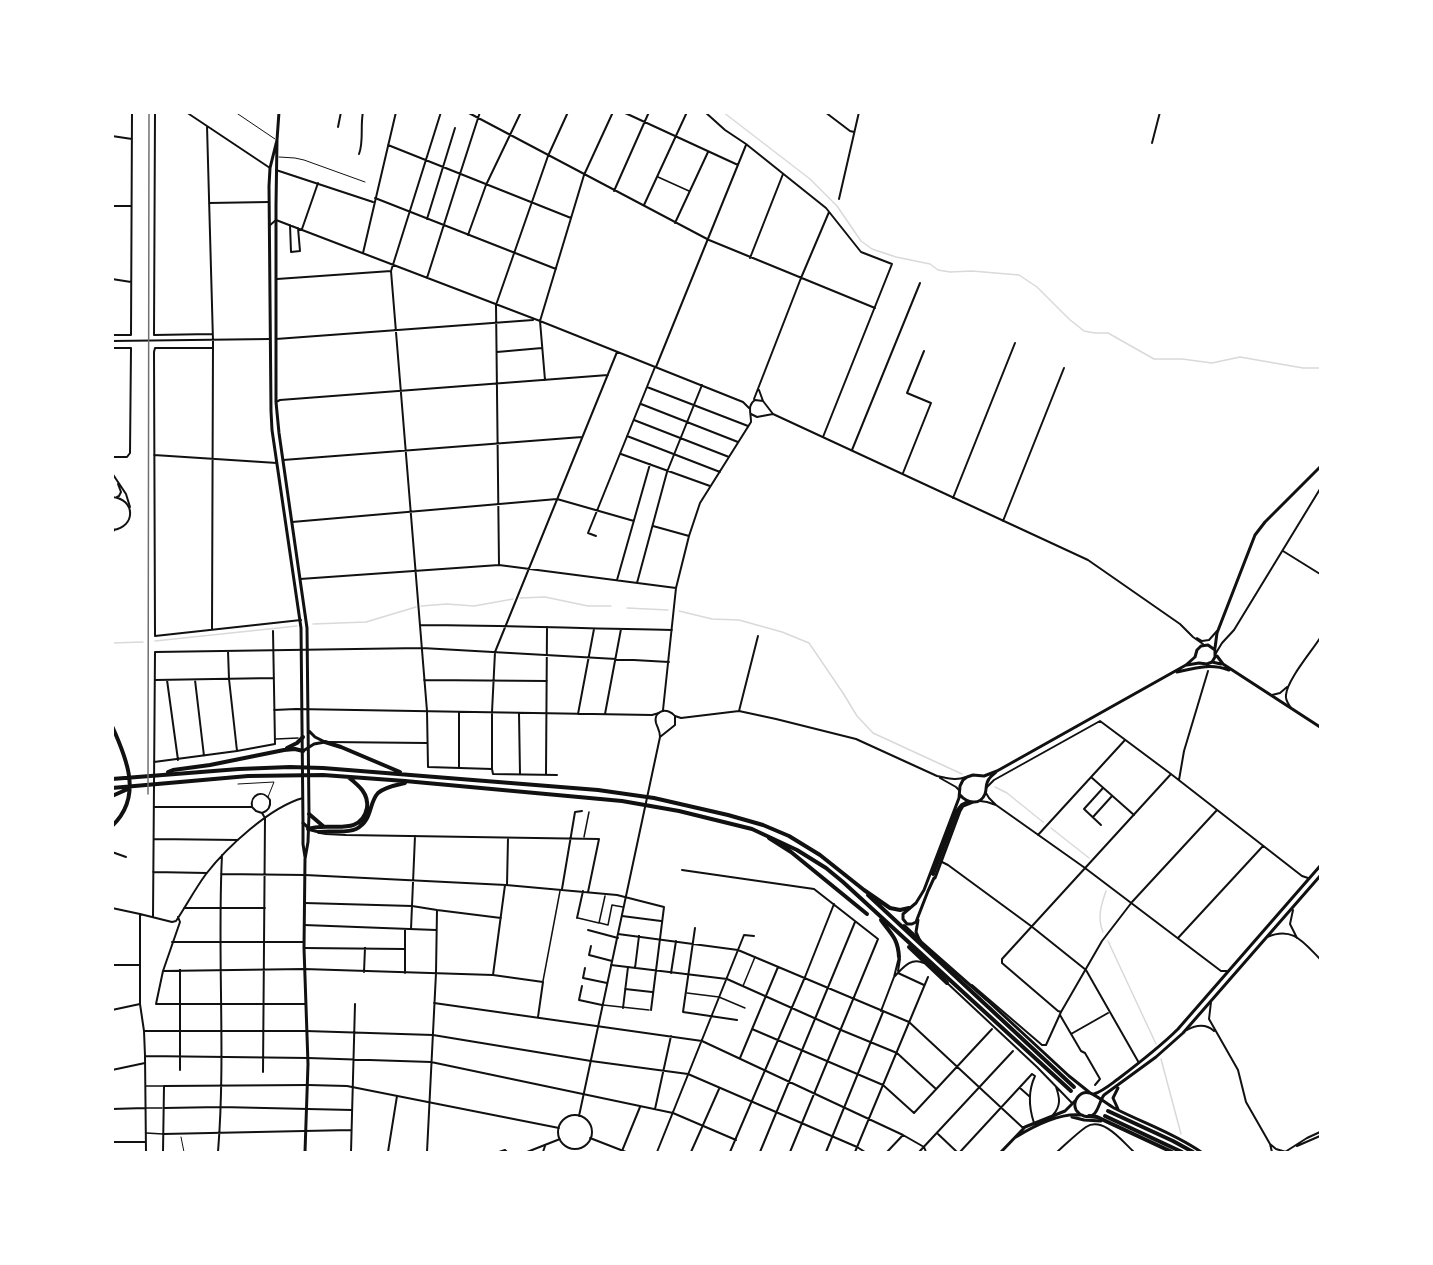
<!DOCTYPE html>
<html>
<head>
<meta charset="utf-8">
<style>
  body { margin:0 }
  #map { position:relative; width:1433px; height:1265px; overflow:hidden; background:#fff; font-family:"Varela Round",sans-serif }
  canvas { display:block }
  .frame { position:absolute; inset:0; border:114px solid #fff; pointer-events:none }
</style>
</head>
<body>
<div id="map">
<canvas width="1433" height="1265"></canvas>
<div class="frame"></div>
</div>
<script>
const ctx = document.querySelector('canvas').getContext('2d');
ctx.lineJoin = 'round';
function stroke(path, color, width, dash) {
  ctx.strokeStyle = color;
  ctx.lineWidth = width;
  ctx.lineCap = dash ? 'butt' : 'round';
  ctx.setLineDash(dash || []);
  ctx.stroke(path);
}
stroke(new Path2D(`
  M723 112 810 179 837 206 861 241 872 249 896 257 930 264 938 270 950 272 972 271 1019 275 1037 287 1069 319 1084 331 1095 333H1108L1154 359H1182L1212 363 1240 357 1303 368H1320
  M520 598 545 597 588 606H611
  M421 606 447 604 474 606 513 599
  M627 608 668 610
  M679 611 712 619 739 620 782 632 809 643 843 693 857 716 873 733 962 774
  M313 624 366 622 416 607
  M155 641 297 626
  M112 643 143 642
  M995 787 1007 793 1043 822
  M1051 828 1089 858
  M1103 932C1097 918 1101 905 1106 891
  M1108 941 1156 1044
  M1161 1059 1181 1134`), '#d9d9d9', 1.5);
stroke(new Path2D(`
  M235 112 275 139
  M279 157 295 158 304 160 365 182
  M238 784 274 782 268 797
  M181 1137 184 1152`), '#111', 1);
stroke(new Path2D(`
  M658 177 689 191
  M276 739 298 738
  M584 837 589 812
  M578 918 599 923 605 896
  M600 923 608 925 612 905 623 907
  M543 981 560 891
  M743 986 755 957
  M687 993 719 997 745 1008
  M603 1005 649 1010
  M146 1086H163
  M146 1108H162
  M146 1133 163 1134`), '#111', 1.5);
stroke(new Path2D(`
  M155 112 154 335 212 334
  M186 112 270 168
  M311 112V113
  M441 112 391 271 427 711 428 767 492 769 493 774 557 775
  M467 112 709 240 875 308
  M623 112 738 165
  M705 112 725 130 746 144 826 208 861 252 892 264 823 437
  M825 112 850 131 854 132
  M207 126 213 341 212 629
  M338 127 341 112
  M112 136 132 139
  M1152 143 1160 112
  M388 145 571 218
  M359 154C364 141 360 127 363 112
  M276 170 373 202
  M614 191 649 112
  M375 198 556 269
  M839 199 859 112
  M209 203 269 202
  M644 205 687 112
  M112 206H131
  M427 219 455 128
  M675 223 708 152
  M290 225 291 252 300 251 298 228
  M269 226 276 220 540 321 743 402 749 408
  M302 229 318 183
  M468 235 486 185 521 112
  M363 253 396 112
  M750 258 783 174
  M427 278 460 174 480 112
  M112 279 131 282
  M277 279 391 271
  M112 335H131L132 112
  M276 339 533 320
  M112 341 270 339
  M112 348H131L130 453 127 457H112
  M213 348H155L154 352 155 636 301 620
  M497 352 542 348
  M656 367 746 145
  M545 380 540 321 584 175 613 112
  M647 387 748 426
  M759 390 763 401 773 414 1088 560 1180 624 1193 637 1203 644
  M754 399 801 278 829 212
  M276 402 280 400 608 375
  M641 404 738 442
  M751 414 757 417 773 414
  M634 420 729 457
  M627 436 720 472
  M852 450 920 283
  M621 454 710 486
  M154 455 277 463
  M283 460 582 437
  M112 473 126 494 130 507
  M903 473 931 403 907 393 924 351
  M117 497 119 496 121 492 118 484
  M953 498 1015 343
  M1003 521 1064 368
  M292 522 557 499 634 521
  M653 526 689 536
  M596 536 588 533 655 367
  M1283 551 1320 574
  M499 565 496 305 548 156 568 112
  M300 579 499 565 676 588
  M617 580 650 464
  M637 583 667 472 702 385
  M420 625C504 625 588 629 672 630
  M1197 638 1202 641 1209 640 1217 631
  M228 651 229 679 237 751
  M1216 653 1222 643 1234 630 1320 489
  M155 680 274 678
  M167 680 178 760
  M195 680 204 756
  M424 680 547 681
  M1272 695 1280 693 1287 687
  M1291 708C1288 703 1285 700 1286 695 1287 680 1312 651 1320 638
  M274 710 296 709 652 715 659 713
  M663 710 676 588 689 536 700 503 751 422C751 413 747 405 755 400L763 401
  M739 711 758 636
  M459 712V768
  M519 713 520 774
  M578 714 594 629
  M605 714 621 629
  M675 716 681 718 739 711 776 719 856 739 937 776C948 778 955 781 966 777
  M328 742 427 743
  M154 762 237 751 275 744 273 631
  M492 769V712L495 652 617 352
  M546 774 547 627
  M1091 777 1134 815
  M940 778 956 787 959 790
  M1179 780 1184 751 1208 671
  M986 788 994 780 1100 721 1171 774 1302 876 1308 878
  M980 801 987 802 996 805 989 798 986 793
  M996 805 1085 868 1221 971H1227
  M154 807H252
  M252 807 256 811 262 813 265 818 263 1072
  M252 807C250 794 263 789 270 800 271 807 268 811 262 813
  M1093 817 1112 796
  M1101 825 1084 809 1103 788
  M320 833 326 834 346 835 599 839 588 892
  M1038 835 1125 740
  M154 839 238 840
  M112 852 126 857
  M942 862 948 865 1031 926 1086 970 1139 1063
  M682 870 814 889 878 939 790 1152
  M153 872 207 873
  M221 874 305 875 506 885 617 895 664 907 651 1010
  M505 885 493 975 543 982 538 1017
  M507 885 508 838
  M562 889 575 812 582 811
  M305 903 412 906 437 910 501 918
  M184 908H265
  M1293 910 1290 924 1297 938
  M622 916 661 921
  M153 917 155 652 422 648 669 662
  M178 917 180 922 163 971 156 1004H305
  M577 918 583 891
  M304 925 436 930
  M695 928 683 1012 737 1020
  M411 929 415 836
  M588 930 618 938
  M618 934 738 950 909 1022 1022 1127H1025
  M1267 937C1293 926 1303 942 1320 959
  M1178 938 1263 846
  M172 942H304
  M591 946 589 955 612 961
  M304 948 405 949
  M112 965H140
  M611 965 727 979 841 1030 897 1053 936 1089
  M585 968 583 978 607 983
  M635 968 639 936
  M163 971 304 969 493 975
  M898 971 900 959
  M364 972 365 948
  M405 973V929
  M671 973 676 941
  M898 973 924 985
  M894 977C903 968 910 957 924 963
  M946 982 1037 1067 1072 1103
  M972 985 1042 1045H1046L1061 1012 1102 941 1132 902 1217 810
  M582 986 579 1000 602 1005
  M625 989 652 992
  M1211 1002 1209 1019 1238 1070 1246 1102 1270 1144 1272 1152
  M434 1003 702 1041 903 1135 924 1147 926 1152
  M623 1008 628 967
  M112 1010 140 1004
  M881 1011 894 977 899 957
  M1061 1012 1058 1011 1002 963V959L1171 774
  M1060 1015 1081 1051 1085 1053 1100 1079 1095 1085
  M752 1029 883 1085 914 1113 992 1029
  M1187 1030C1196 1025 1205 1023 1214 1031
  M144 1031H306L433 1035 591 1061 688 1074 857 1147 865 1152
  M1071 1034 1108 1013
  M145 1056 308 1058 431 1062 673 1113 736 1140
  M740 1058 778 967
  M112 1070 145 1063
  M180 1070V970
  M1032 1074 1035 1076C1028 1091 1029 1108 1034 1123
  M1020 1088 1029 1096
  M164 1108 221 1107 352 1110
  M112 1109 145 1108
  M655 1109 671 1036
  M1053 1115C1061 1106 1060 1098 1056 1087
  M163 1134 351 1130
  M938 1134 957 1152
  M112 1142H146
  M1270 1144 1276 1149 1286 1152
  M622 1151 640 1107
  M146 1152 145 1056 144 1031 140 1004V914L172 922 176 921C186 906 195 889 206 874 227 847 270 807 303 798
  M163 1152 164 1086 308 1085
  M218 1152C226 1054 217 954 222 855
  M348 1152H351L355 1004
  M388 1152 397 1096
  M427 1152 436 973 437 910
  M499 1152 505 1150 507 1152
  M543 1152 545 1146
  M657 1152 744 935 754 936
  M691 1152 719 1089
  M730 1152 805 977 834 904
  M760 1152 855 922
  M826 1152 883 1012
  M855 1152 928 977
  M887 1152 903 1135
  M919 1152 1013 1051
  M960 1152 1032 1074
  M1057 1152C1066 1144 1076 1134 1086 1127 1103 1116 1123 1142 1134 1152`), '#111', 2);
stroke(new Path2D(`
  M112 497C136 499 136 527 113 530
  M112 908 140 914
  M308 1085 347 1086 559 1128
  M558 1132a17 17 0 1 1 34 0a17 17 0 1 1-34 0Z
  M579 1116 660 737C660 731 658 729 656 723 653 710 668 707 675 716V725L660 737
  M590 1138 626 1152
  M1297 1146 1320 1136
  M527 1152 560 1139
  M1285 1152 1307 1138 1320 1132`), '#111', 2);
stroke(new Path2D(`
  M303 823V844L305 857
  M1072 1117 1084 1120 1101 1121
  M1016 1137C1034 1126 1059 1113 1080 1115
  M305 1152 308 1064 304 948 305 859 308 842 309 814
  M1001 1152 1025 1127 1065 1111 1075 1101`), '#111', 3);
stroke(new Path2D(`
  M279 112 277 140 276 205V402L279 433 307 628 309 814
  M277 140 270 168 269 186 271 411 272 430 301 628 303 823 311 830 319 832
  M1215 648 1217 633 1255 535 1265 522 1320 467
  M1217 656 1223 664 1320 727
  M1187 665 1199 663 1207 664 1212 662 1221 664
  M1177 672C1195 668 1211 663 1229 670
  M309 731 315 737 323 741
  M303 751 314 744 325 742
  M960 795C967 803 980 806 985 794 987 789 985 784 989 779 990 777 994 774 996 772
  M934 878 928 891 916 922 912 924H907L903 919V914L916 903 924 890 959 798 960 786 963 780 967 777 973 775 984 776 997 771 1186 665 1195 657 1197 650 1201 646 1208 645 1215 650V657L1212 662
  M935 878 960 811 963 806 973 802
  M918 920 916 932 920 941 987 1000 1069 1076 1089 1092`), '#111', 3);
stroke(new Path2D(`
  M1118 1088 1113 1098 1118 1109
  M1094 1094C1103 1091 1111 1084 1118 1079 1139 1063 1160 1047 1178 1029L1320 866
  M1201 1152C1174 1133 1143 1123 1114 1108 1107 1104 1096 1095 1090 1093 1080 1090 1072 1101 1076 1110 1078 1113 1081 1115 1084 1116 1098 1120 1098 1103 1104 1095L1156 1057 1183 1033 1320 876`), '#111', 3);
stroke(new Path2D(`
  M112 530H113
  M112 726C127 759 143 797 112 826
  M325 742 341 747 400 772
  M287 748 297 743 303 737
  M168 772 173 770 210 765 284 750 295 749 303 751
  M112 779 239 769 290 767 323 768 598 790 654 798 728 815 763 825 789 836 820 855 864 890 890 908 900 910 909 908
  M112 788 248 776 323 775 405 781 622 801 679 811 752 829 797 850 826 868 843 882 1071 1091
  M112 796 128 789
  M309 814 323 826
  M308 829C327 821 361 838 367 808 369 793 358 785 348 777
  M319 832C331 830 345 834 356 829 373 820 368 804 378 793 385 787 396 785 405 783
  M769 838 791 852 867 914
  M933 874 957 811 962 805 968 802
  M868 895 1074 1087
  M881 920C891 934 898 938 899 957
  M904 926 920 941
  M909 947 947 983
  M1108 1111 1173 1141 1193 1152
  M1089 1116 1097 1117 1172 1152
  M1105 1116 1182 1152`), '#111', 4);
stroke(new Path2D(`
  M148 794 149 112`), '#707070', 1.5);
</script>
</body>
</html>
